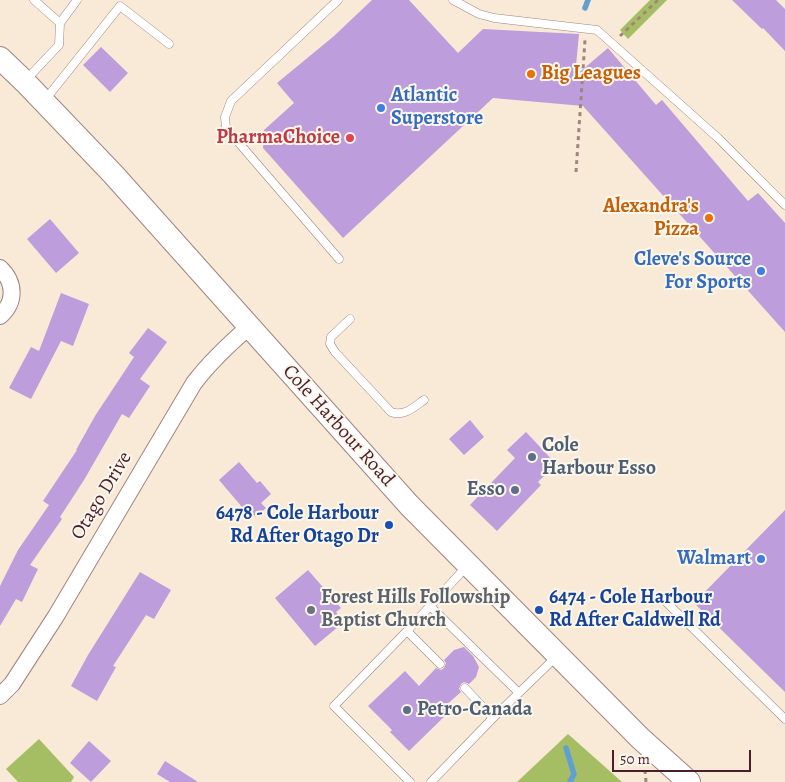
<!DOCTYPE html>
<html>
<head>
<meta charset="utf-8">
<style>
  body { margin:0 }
  #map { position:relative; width:785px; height:782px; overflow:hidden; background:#f8ead6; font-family:Alegreya,serif }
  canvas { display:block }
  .scale { position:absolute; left:612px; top:750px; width:139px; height:22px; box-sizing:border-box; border:2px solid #4a1f2b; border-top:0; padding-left:6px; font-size:15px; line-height:18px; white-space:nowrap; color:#4a1f2b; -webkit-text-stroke:4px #fbf7ec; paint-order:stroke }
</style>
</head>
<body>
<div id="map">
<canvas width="785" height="782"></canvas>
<div class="scale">50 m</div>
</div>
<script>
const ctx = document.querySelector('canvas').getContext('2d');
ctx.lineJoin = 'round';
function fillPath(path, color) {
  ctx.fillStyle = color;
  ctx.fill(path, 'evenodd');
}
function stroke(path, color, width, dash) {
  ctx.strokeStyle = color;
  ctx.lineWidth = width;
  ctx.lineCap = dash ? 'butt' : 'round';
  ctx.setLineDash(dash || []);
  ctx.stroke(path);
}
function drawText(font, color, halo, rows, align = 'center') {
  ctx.font = font + ' Alegreya,serif';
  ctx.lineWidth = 4;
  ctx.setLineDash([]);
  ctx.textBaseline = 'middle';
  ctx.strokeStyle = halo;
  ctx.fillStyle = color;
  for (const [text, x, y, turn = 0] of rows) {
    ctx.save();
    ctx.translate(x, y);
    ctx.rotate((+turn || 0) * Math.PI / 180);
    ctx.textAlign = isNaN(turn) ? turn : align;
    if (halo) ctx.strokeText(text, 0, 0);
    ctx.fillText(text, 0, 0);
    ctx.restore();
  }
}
fillPath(new Path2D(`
  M650 0H667L628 39 620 30Z
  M568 734 622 782H517Z
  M39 739 74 777 71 782H18L6 769Z`), '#a5be64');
stroke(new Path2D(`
  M585 8 588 0
  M566 748 574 774 570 782`), '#619fd3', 5.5);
fillPath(new Path2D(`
  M372 0H409L458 53 483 29 579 34 575 76 608 48 656 105 662 100 748 201 758 193 785 223V332L583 106 493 98 343 238 263 148 264 130 294 103 277 83 334 36Z
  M732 0H776L785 9V51L763 28 762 29Z
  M101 47 128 73 110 92 83 65Z
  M50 219 79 253 56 273 27 239Z
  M61 293 89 304 73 346 61 341 31 399 9 388 31 347 39 351Z
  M148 328 167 342 140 379 150 386 129 418 122 414 84 480 60 517 62 519 30 565 38 569 22 602 16 599 0 626V586L18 550 49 505 43 501 77 450H76L95 416 134 357 129 353Z
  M470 420 484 437 464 455 449 439Z
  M526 432 556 464 538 482 541 485 497 531 470 505 515 458 507 450Z
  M239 462 257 483 260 481 271 494 261 503 266 508 256 517 251 512 248 514 219 480Z
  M785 510V692L694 603Z
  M308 570 341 608 336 612 344 622 315 646 275 598Z
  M140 572 171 590 154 619 146 615 113 666 116 667 97 701 71 686 88 655Z
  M464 647 473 656 479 667 476 677 469 684 464 682 461 684 459 689 461 692 444 707 449 712 409 751 390 732 392 730 368 706 405 671 419 686 436 668 441 670 444 668 446 663 444 660 454 650Z
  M89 741 111 761 91 782 70 763Z
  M165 761 198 782H170L157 774Z`), '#bd9ddb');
const service = new Path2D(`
  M34 0 60 23
  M338 0 231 101 225 117 226 128 339 259
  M453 0 479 14 494 18 597 30 718 138 785 205
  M26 80 59 45 60 23 77 0
  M45 100 120 6 169 44
  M350 319 331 337 330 344 335 352 391 412C404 417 414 407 424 400
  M661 597 785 719
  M430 606 519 693
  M407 631 334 706 410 782
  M440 664 407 631 467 566
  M465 688 493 718 557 656
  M431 782 493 718`);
const minor = new Path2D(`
  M0 268C15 282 16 302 0 316
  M0 696 12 684 56 616 194 383C210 362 229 344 250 326`);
const secondary = new Path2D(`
  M0 58 25 82 113 174 409 505 640 738 689 782`);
stroke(service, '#a18480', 9);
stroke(minor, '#a18480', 18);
stroke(secondary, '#a18480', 24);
stroke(new Path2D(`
  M620 36 658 0
  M576 172 585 40
  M645 770 646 782`), '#a18480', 3, [4, 4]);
stroke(service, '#fff', 8);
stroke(minor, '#fff', 16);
stroke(secondary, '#fff', 22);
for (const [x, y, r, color] of [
  [531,74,5,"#e8710a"],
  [381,108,5,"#3f7fe0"],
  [350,138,5,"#e0444e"],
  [709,218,5,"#e8710a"],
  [761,271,5,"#3f7fe0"],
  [532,457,5,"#5c6f8a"],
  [515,490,5,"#5c6f8a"],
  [389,525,5,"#1a4fb4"],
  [761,559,5,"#3f7fe0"],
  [311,610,5,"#6b7280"],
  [539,610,5,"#1a4fb4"],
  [407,710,5,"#5c6f8a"]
]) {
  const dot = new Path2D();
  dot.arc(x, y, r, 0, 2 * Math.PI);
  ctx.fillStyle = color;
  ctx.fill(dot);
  stroke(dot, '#fbf7ec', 2);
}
drawText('bold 20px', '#c56008', '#fbf7ec', [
  ["Big Leagues",541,74],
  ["Alexandra's",699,207,"right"],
  ["Pizza",699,230,"right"]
], 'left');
drawText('bold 20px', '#366cbe', '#fbf7ec', [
  ["Atlantic",391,96,"left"],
  ["Superstore",391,119,"left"],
  ["Cleve's Source",751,260],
  ["For Sports",751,283],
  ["Walmart",751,559]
], 'right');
drawText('bold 20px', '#be3a42', '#fbf7ec', [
  ["PharmaChoice",340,138]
], 'right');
drawText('20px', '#4a1f2b', '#fbf7ec', [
  ["Cole Harbour Road",338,426,48],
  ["Otago Drive",102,496,-59]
]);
drawText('bold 20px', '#4e5e75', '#fbf7ec', [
  ["Cole",542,446],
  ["Harbour Esso",542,469],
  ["Esso",505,490,"right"],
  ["Petro-Canada",417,710]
], 'left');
drawText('bold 20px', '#164399', '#fbf7ec', [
  ["6478 - Cole Harbour",379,514],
  ["Rd After Otago Dr",379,537],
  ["6474 - Cole Harbour",549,598,"left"],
  ["Rd After Caldwell Rd",549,621,"left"]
], 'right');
drawText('bold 20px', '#5b616d', '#fbf7ec', [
  ["Forest Hills Followship",321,598],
  ["Baptist Church",321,621]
], 'left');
</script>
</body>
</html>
